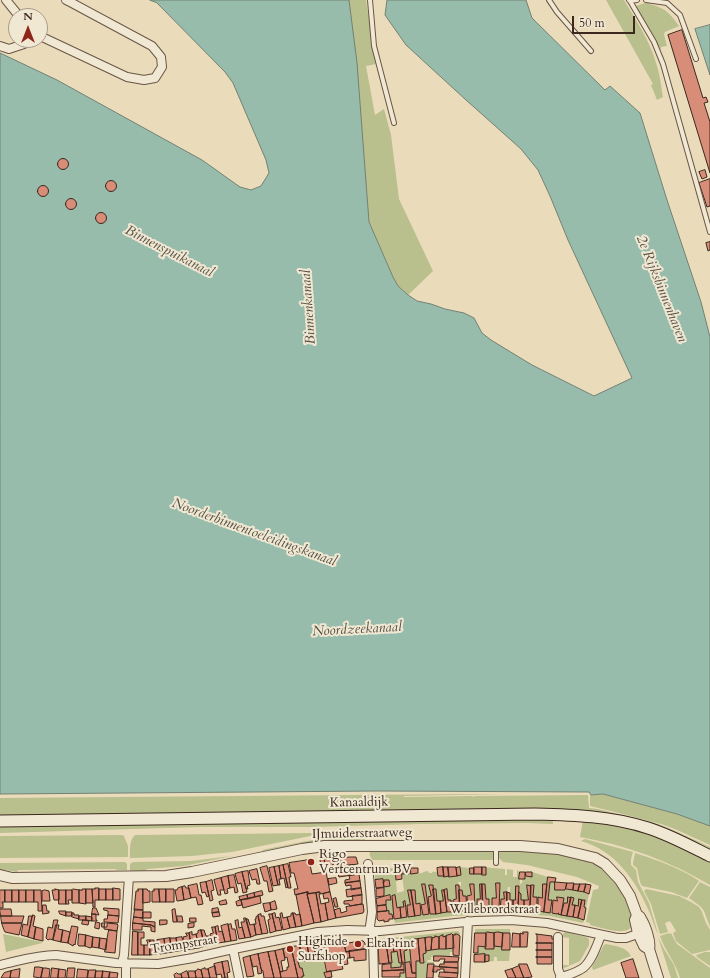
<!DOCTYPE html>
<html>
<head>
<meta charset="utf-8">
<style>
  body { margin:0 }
  #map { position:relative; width:710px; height:978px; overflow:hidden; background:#eadbbb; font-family:Cardo,serif }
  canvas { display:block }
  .north { position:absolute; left:8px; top:8px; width:40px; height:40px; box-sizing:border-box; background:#f1e8d3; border:1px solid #a99b8b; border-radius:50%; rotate:0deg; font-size:11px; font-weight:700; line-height:16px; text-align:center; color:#3c281e }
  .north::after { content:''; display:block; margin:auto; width:14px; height:18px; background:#8f2418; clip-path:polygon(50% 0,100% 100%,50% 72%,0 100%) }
  .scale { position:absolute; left:572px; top:16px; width:63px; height:18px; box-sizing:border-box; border:2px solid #3c281e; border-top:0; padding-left:5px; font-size:12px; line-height:14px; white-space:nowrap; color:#3c281e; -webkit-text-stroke:3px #f1e8d3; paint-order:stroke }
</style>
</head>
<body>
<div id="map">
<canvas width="710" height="978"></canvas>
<div class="north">N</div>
<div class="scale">50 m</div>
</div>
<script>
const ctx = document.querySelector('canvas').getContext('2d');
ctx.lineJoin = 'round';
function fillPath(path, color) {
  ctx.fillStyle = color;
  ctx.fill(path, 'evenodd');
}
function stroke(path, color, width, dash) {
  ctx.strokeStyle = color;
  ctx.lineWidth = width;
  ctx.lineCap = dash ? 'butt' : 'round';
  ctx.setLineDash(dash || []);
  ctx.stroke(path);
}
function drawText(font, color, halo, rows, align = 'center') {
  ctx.font = font + ' Cardo,serif';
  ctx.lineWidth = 4;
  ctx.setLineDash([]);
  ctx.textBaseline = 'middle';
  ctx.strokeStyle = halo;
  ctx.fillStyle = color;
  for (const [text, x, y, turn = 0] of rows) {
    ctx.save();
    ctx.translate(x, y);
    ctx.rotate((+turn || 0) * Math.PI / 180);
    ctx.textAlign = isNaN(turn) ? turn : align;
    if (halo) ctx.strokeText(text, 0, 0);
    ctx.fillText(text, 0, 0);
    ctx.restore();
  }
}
fillPath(new Path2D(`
  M349 0H366L376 64 366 66 375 115 384 109 391 135 399 199 433 271 408 295 398 286 393 277 369 222Z
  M606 0H624C636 20 650 41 656 63 660 74 661 86 663 97L657 100 651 85 653 84Z
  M648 2 649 4C665 8 669 12 679 26L665 32 664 34 667 46 661 47V50L636 6Z
  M475 794H507L404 796V797L472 796 474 797 475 796 588 795 589 808 598 809 655 823 671 829 710 847V851L630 818 0 817V798Z
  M603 794 677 814 710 826V845L675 829 661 824 611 811 590 806V795Z
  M553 819V824L527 823 421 824 311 827H200L0 833V826Z
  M583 820 631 828 662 838 710 861V885C670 861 626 845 580 837Z
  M314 833 315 835 232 852 211 854 192 856 130 858C130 849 129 841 135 835Z
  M122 835 124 836 128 846V857L0 858V836Z
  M319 839H365L366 842 276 851V849L264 851 262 850 302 842Z
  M585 839 633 852 631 859V865L636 870 638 882 649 903 658 934C654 927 652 917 648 909 635 879 614 850 581 841Z
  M370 850H493L494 859 492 860H373C370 858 369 854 370 850Z
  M500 850 554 853 586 861 598 866 606 872 616 883 626 898 631 912 634 925C631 928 627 931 623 931 615 932 598 927 590 925V923L586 922 593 890 598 889 599 886 577 877 527 865 503 862 499 858V851Z
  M635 853C654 859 683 869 699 881L687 898 671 892 642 886 640 882 637 868 633 865V863Z
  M232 856 184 866 147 869 145 871H130V864L133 862 191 861Z
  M125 862 127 864V870H117L115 869 18 870 17 872 5 870 4 872H0V863Z
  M460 867 470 868V874L482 867 505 869V875H507V869L513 870V877H517V870L520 872V884L522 883 523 872H526V876L532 877V872L548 877 547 884H543L542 898 538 897V911L551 912 552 900H548L550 882H555V890H573L589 894 586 908 584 907 585 901 579 899 578 906 572 905 574 898 568 897 567 903H564L563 904 564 898 558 897 557 901 553 900 552 913 557 914 559 913V914L584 920 583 923 550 916 537 915 492 914 453 916 395 923 394 919 407 917 405 901 403 902 404 907 397 908 394 895 392 896 394 914H389L387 911 386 900H391L390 895 384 896V887L390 886 389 880H384V882H383L382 879 375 880V868H395L397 893 404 891 402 874 423 873V872L428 871 429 873H432V872C437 871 442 872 444 877L461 875ZM458 882H461V886H459V890H462L463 896H466L467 911H454L453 900 456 899V885H459ZM496 883H500L499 910 492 909V899L496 898ZM422 884H425L428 914 423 915 421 905 425 904ZM470 884H474L475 910 469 911 467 896 471 895ZM480 884H485L486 899H489V910H477V899H480ZM429 885H432L433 889H436L437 901H443L442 890 447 889 448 900H451L452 912 430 914 428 897 431 896ZM531 885H534L533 897H537V911L500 910 501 899H504V892H507L508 887H510V892H509V893H510V900H515L516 886H519V892L521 894V900H528L527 886ZM408 890H415L416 904 420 903 421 915 408 917 407 905H410Z
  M700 882 710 887V927L704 911 700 906 689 898Z
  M646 889 679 896 691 902 699 907 702 912 706 923 710 930V950L692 954 676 941 673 933 676 931 670 921 665 923 668 932 660 934 651 904 644 891Z
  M476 929H510V933H475V930Z
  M458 931 460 933V936L455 934V935H450L449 936 443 937V936H441L440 937 435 936V937L432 938 431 937 409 940 411 962 405 963 406 978H397V977L400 976V973L404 972V965L401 964V967L391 968V963H392L391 952 397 951 399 963H405L404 951 407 950 406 940 382 943 381 939Z
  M565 932 586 937 589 939V945L580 961 562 969V965H569V938L556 936V934L562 935Z
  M669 933V934L671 933 674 939 677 944 710 968V978H680C676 963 665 951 660 936Z
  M3 934 42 942V943L6 952Z
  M658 937 664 949 674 965 678 978H671Z
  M606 944C615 946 627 947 631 956L593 970 592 967 604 945Z
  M320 945H321L326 972 331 974 332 978H302V976L304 975 302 968H300L297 959 301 958 299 946H300L304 961 307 960 306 955 309 954 310 958 312 957V954L315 953 316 957H317Z
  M478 946 486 947V949H493L494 946 502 947V950H510L509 961H497V957H494V961L485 962V954L474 955V953L478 952Z
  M454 948 453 952H450V956H440L431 957V960H427L428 962H434V964L427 978H416V961H420L421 963H424L423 954 426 953V951L431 950Z
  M705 952H710V966L697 957 696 955Z`), '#babf8e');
const water = new Path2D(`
  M150 0H349L357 63 369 222 393 277 398 286 408 295 417 301 431 304 445 309 464 313 474 318 482 333 491 340 532 365 594 396 632 378 568 240 550 196 538 170 521 149 466 100 406 45 385 15 387 0H526L532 18 605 90 610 86 640 113 667 200 701 302 710 337V826L677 814 603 794 591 795 589 792 378 791 0 794V53L57 80 202 160 240 187 251 190 261 186 269 173 266 160 233 83 225 72 157 3Z
  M710 25V75L695 29Z`);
fillPath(water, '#98bcab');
stroke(water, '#738173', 1);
const building = new Path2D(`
  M682 30 703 98 706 97 708 102 704 103 710 122V173L668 35Z
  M57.5 164a5.5 5.5 0 1 1 11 0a5.5 5.5 0 1 1-11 0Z
  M705 170 707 177 702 179 699 172Z
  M710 179V206L707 207 699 183Z
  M105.5 186a5.5 5.5 0 1 1 11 0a5.5 5.5 0 1 1-11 0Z
  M37.5 191a5.5 5.5 0 1 1 11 0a5.5 5.5 0 1 1-11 0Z
  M65.5 204a5.5 5.5 0 1 1 11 0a5.5 5.5 0 1 1-11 0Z
  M95.5 218a5.5 5.5 0 1 1 11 0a5.5 5.5 0 1 1-11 0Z
  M710 242V250L708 251 706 243Z
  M351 857H356L358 864 343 866V868L327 871 324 859 333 858 334 864 332 865 333 867 338 866 337 864 341 863 340 858Z
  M324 859 325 866H321L320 860Z
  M309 860 312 874 326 872 330 892 320 894V892L308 894V892L295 895 294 889H298L294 873H291L289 863Z
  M288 864 291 877H289L291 888H288L283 865Z
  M283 865 288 887 286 888 284 878 281 879 279 866Z
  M353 865 354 868 358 867 359 874 339 877 338 874 344 873 343 869H342L343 866Z
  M267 866 273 891 269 892 267 881H264L260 868Z
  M279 866 281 879H279L280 885H278L274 867Z
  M274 867 278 885 273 886 269 868Z
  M401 867 402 879 396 880 395 868Z
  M443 867 444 876H438L437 868Z
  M443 867H448L449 876 444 877Z
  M448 867H456L457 876 449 877Z
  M460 867 461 875 457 876 456 868Z
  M474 867H482V874H474Z
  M482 867H486V875H482Z
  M408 868 409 874H402V869Z
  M411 868H418V873L411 874Z
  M470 868H474V874H470Z
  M257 869 260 884H257L256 879 252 880 249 871Z
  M248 871 250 885 247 886 248 889H246L242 872Z
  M242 872 247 892 243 893 241 883 238 884 235 874Z
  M520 872H525V879H519Z
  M526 872H532V877L526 876Z
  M359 874 360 881 345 883V880L350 879 349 876Z
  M234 875 238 892 235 893 234 887 230 888 228 876Z
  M228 876 230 888 227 889 228 893 225 894 221 878Z
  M548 877 556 878 555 882H550L548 900H552L550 913 544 912Z
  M221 878 224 890H220L221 895H218L214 880Z
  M336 878 337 883 329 885 328 879Z
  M383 879 384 887 376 888 375 880Z
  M212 880 214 890 211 891 213 900 210 901 206 882Z
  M384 880H389L390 886 384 887 383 882H384Z
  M360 881 361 888 351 890V885L346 886 345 883Z
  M206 882 209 896 207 897 205 892 202 893 200 883Z
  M555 882 567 883 565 890H555Z
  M496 883H500L499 910 492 909V898H496Z
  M567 883H574L573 890 566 889Z
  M197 884 199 895H201L203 904 198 905 196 897 191 898 188 886Z
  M422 884H425L429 914 423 915 421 905 425 904Z
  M470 884H474L475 910 468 911 467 896 471 895Z
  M480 884H482L483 910H477V899H480Z
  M482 884H485L486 899H489V910H483Z
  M543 884H547L544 912 538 911V897L542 898Z
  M574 884H580L578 891 573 890Z
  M580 884H586L584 892 578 891Z
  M586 884 591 885 589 894 584 892Z
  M429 885H433L436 914H430L428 897 431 896Z
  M456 885H459L460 911H454L453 900 456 899Z
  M527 885 531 886 530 911H524V900H528Z
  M531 885H534L533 897H537V911H530Z
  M185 886 186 888H189L191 898 184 900 182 887Z
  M516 886H519L518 910H513V900H515Z
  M182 887 184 900 177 901 175 890H177L178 888Z
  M95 888H99V900H95V907H93L92 889H95Z
  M113 888 120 889V900H113Z
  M361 888 362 895 347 897 346 890Z
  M384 888V896L376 897V889Z
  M55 889 59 890V900H54L52 890H55Z
  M73 889 79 890V903H72V890Z
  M86 889H92L93 903H86Z
  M99 889H106V900H99Z
  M106 889H113V900H106Z
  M138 889H143V910H134L136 891H138Z
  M143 889H147L148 891H150V902L143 903Z
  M154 889H159L160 902H152V891H154Z
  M159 889H166V902H160Z
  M166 889H174V902H166Z
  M433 889H436L437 901H440L441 913 436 914Z
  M447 889 448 900H451L452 912H447L444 890Z
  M0 890H5V902H2V903H3V908H0Z
  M5 890H12V902H5Z
  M12 890H19V902H12Z
  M19 890H26V902H19Z
  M26 890H34V902H26Z
  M34 890H41L42 911H38V902H34Z
  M45 890 49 891 50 901H42V891Z
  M59 890H66V904H59Z
  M66 890H72V900H68L69 904H66Z
  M82 890V889H86V904L79 903V890Z
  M408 890H411L415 916 408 917 407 905H410Z
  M411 890H415L416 904 420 903 421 915 415 916Z
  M442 890H444L447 912 441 913 440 901H443Z
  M459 890H462L463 896H466L467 911H460Z
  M262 891 263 895 255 897 254 893Z
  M308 892V894H307L314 923 302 926 296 895Z
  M319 892 320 894H319L321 904 325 903 328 920 321 922 316 893Z
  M330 892 336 918 328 920 325 903 329 902 328 898 324 899 323 894Z
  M504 892H507V910H500L501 899H504Z
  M507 892 510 893V900H513V910H507Z
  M519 892 521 894V900H524V911L518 910Z
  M254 893 255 897 248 899 247 895Z
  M316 893 321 922 314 923 307 894Z
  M247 895 248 899 240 900 239 897Z
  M362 895V904L350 906 349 904H344V901L353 900 352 896Z
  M390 895 391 900H386V905L377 906 376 899Z
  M395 895 397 908 400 907 401 918 394 919 392 896Z
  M260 896 261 903 243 908 241 900Z
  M557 897 564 898 561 915 558 914 559 913 557 914 552 913 553 900 557 901Z
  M568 897 571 898 567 916 561 915 564 903H567Z
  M571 897 574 898 572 905H575L573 917 567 916Z
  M336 898 338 907H335L333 899Z
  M579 899 582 900 578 918 573 917 575 905 578 906Z
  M226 900 227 904 220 905 219 902Z
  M241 900 242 905 237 906 236 902Z
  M582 900H585L584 907 586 908 584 920 578 918Z
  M275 901 277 909 271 910 270 903Z
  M405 901 407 917 401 918 400 907H404L403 902Z
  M270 903 271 910 265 912 263 904Z
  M362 904H363L364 911 363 913 336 918 334 910 340 908 341 913 347 911 346 907Z
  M43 905H46L47 911H49V913L43 914Z
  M386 905 387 911 377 912V906Z
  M93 908H96L99 915 92 914Z
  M104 908 119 909V916L108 915V911L104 910Z
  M218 908 219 912 212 913V909Z
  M0 909H11L12 916H1Z
  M135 909 143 910V918L134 917Z
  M175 909 177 922H173L172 910Z
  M59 911H66V916L60 914Z
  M389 911V914H392L393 919H389V921L384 922V920L379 921 377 919V912Z
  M66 912H72V916H66Z
  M143 912H151V918H143Z
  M219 912 220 916 213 917 212 913Z
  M72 913H74V915H79V919L72 917Z
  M275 913 276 918 279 917 282 930 276 931 272 914Z
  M282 913 283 918 287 917 290 928 283 930 280 914Z
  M293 913H295L296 915 300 914 302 926 296 927Z
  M293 913 296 927 290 928 287 917 291 916V914Z
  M92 914H96V920H97V921H92Z
  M261 914V916H264L268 933 262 934 258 915Z
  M269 914H272L276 931 270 933 268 920 270 919Z
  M33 915 35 916 33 926 36 927 34 939 28 937Z
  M108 915 119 916 118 923 104 922V919H107Z
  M1 916H24L22 923H2Z
  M29 916H32L28 937 21 935 23 924 27 925Z
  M79 916H86V920H79Z
  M86 916 92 917V921L86 920Z
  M177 916H182L183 922H178Z
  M258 916 262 934 256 935 254 924H256L255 919H256V917Z
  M134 917 143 918V921L155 922V927L151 925 133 923Z
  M190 918H196V922H190Z
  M244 918H246L251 937 245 938 241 922H244Z
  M246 919H248L250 925 254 924 256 935 251 937Z
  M54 920H58L53 940 50 939 48 940 46 938 48 927 52 928Z
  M83 920 89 921 88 925 82 924Z
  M160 920H167V924L160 925Z
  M238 920 239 928 242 927 245 938 239 939 235 921Z
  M96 922 100 923 99 929 95 928Z
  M2 923H22L19 935 5 932 4 930Z
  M102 923H105L104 927H107V923L117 924 118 925 117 931 104 929V927H102Z
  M133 923 151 925 155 927V932L151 931V927L142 926V930H133Z
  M194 923V927L188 928V924Z
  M228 924 231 941 225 942 221 926Z
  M231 924 232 929H235L237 940 231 941 228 925Z
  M56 925H59L58 929 63 930 61 942 53 940Z
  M72 926 78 927 75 945 74 944 73 946 68 943Z
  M218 926 219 932 222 931 225 942 218 943 215 927Z
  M36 927 43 929V941L34 939Z
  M212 927H215L218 943 212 945 210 934 213 933Z
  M63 930 70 932 68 943 61 942Z
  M109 930 117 931 115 953 105 952Z
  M201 930H204L206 936H209L211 945 205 946Z
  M201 930 205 946 199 948 196 934 198 933V931Z
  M133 931 138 932V955H132Z
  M138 932H144V938H141V945H144V955H138Z
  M192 932V935L196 934 199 948 192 949 189 933Z
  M487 932 494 933V949H485L486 933Z
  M498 932 503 933 502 947 494 946V933Z
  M523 932H528L527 947H520V933L523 934Z
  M186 933H189L192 949 186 950 183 937 187 936Z
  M475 933H486V947L478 946V953H474Z
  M503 933H510V950H502Z
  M513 933 520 934V947H512Z
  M79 934 86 935 85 946H79L78 945Z
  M452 934 453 935 454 948 446 949V936Z
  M455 934H457L460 936 459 956 453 955V935H455Z
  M536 934 552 936V939H554V943H536H537V935Z
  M86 935 93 937 92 947 90 948 85 946Z
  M443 935V937L446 936V949H439V937Z
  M435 936 439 937V949L431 950 432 938 435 937Z
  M93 937 100 938 99 948 92 947Z
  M182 937 184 950 178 951 176 938Z
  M429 937H432L431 950 426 951 425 938Z
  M100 938 107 939 106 950 99 948Z
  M170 938H176L178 951 172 952Z
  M170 938 172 952 166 953 164 939Z
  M425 938 426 953 423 954 424 963H420L418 939Z
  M164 939 166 953 160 954 157 940Z
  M418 939 420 961H416V973H412L409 940Z
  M147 940H150V955H144V945H148Z
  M150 940H154V945H157V954L150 955Z
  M406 940 407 950 404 951 405 963H402L399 941Z
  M321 941 338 943 339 945 344 944 346 952 349 951 350 958H347L348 964 342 965 343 969 327 972Z
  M363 941 365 943 366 949 346 952 344 944Z
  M399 941 402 963H399L397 951 394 952 392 942Z
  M319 942 322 955 316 957 313 943Z
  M392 942 394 952H391L392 963H389L386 943Z
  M313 943 315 953 312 954V957L309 958 307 944Z
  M380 943H386L389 963 379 964 378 945Z
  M536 943H552V950H536H537V943Z
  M307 944 309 954 306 955 307 960 304 961 300 946Z
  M299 946 302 958 297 959 300 968H302L304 976H302V978H298L291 947Z
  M291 947 298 978H281L280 972 287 970V967H289L287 957 285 958 283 949Z
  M283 949 285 960 281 961 283 971 280 972 275 951Z
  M366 949V960L354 961V957L350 958 349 951Z
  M536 950H552V957H536H537V951Z
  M275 951 280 972 281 978H274L268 952Z
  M268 952 274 978H264L263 971 261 969 258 954Z
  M258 954 262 973 258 974 257 966 253 967 250 956Z
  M485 954V962H474V955Z
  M485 955H489V961L485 962Z
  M250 956 254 976 247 977 243 958Z
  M434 956H440L459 957 458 962H444L445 959H440L439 961H434Z
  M536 957H552V964H537V957Z
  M633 959 639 978H626L621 963Z
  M228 961 230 972 227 973 228 978H225L222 962Z
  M222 962 225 978H222L221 974 216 975 214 964Z
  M410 962 412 973H416V978H406L405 963Z
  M444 962H458V968L439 967 440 964H444Z
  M391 964V968L401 967V964H404V970L382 971V965Z
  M428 964H434L433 978H427Z
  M519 964H527L532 977 524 978Z
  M215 966 217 978H210L208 969Z
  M434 966 458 968V973L444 972V969H440V970H437V972H433Z
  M519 966 524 978H516L512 969Z
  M35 967H39L43 968 41 978 34 977Z
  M43 968H46L50 969 49 978H41Z
  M52 968 59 969 58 978H51Z
  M68 968H75L74 978H67Z
  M205 968V969H208L210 978H203L201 970Z
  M20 969 19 978H10L11 971Z
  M59 969 66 970 65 978H58Z
  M78 969 88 970 87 978H77Z
  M198 969 201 970 203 978H196L195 971 197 970Z
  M512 969 516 978H508L505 971Z
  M89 970H96L95 978H88Z
  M404 970V973H400V977H382V971Z
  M11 971 10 978H1L4 973Z
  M96 971H103L102 978H95Z
  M103 971 110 972 109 978H102Z
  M187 971 189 978H182L181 974Z
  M189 971H195L196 978H189L188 972Z
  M331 971 332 977 326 978 324 973Z
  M110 972 118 973 117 978H109Z
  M440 972 458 973 457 978 439 977Z
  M177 973 178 974H181L182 978H175L174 975Z`);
fillPath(building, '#d78d77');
stroke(building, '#3c281e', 1);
const service = new Path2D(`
  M370 0 374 46 394 123
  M549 0 557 12 591 51
  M629 0 630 1 637 0
  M646 0 667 3 680 15 696 59
  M630 1 654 42 663 64 710 232
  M496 846V863`);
const minor = new Path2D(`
  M6 0 19 16
  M40 36 127 77 144 80 155 78 162 67 161 57 152 46 72 3 66 0
  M0 46 9 49 24 44 28 40
  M368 864 372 912 370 926 371 931 373 934V939L374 978
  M558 937V969L561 977
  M233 949 239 978
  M0 965C19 961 36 955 56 955L116 963 158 964 193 958 224 951 318 932 347 930 380 931 475 921 511 920 547 923 617 938H626L643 932
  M126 978V967L123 959 124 955 129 876
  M465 978 468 921
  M560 978C567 975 576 973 583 968 592 961 597 945 601 935`);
const tertiary = new Path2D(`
  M0 875 12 878 166 876 192 872 302 849 325 846H520L558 849 587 856 595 858 605 864 620 880 630 896 637 915 635 920 638 933 644 946 649 949
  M637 915C639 916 640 916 641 919 645 925 651 942 649 949L658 978`);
const secondary = new Path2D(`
  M0 821 535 814C574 815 611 816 648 828 670 835 690 846 710 856`);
stroke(service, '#685545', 6);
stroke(minor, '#685545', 10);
stroke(tertiary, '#685545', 12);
stroke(secondary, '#3c281e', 13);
stroke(service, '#f1e8d3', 4);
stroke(minor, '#f1e8d3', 8);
stroke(tertiary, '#f1e8d3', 10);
stroke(secondary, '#f1e8d3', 11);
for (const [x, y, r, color] of [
  [311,862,4,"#8f2418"],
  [358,944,4,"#8f2418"],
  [290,949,4,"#8f2418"]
]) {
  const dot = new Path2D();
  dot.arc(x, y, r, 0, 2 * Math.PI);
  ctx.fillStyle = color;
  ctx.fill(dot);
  stroke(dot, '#f1e8d3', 1.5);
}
drawText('13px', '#3c281e', '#f1e8d3', [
  ["Kanaaldijk",359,803,-1],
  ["IJmuiderstraatweg",362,834,-1],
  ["Willebrordstraat",494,910],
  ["Trompstraat",184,945,-9]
]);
drawText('13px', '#3c281e', '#f1e8d3', [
  ["Rigo",319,855],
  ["Verfcentrum BV",319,870],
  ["Hightide",298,942],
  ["Surfshop",298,957],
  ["EltaPrint",366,944]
], 'left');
drawText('italic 14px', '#534d41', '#f1e8d3', [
  ["Binnenspuikanaal",169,252,27],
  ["2e Rijksbinnenhaven",661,289,68],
  ["Binnenkanaal",309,307,-94],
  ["Noorderbinnentoeleidingskanaal",254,533,20],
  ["Noordzeekanaal",357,630,-3]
]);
</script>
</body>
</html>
